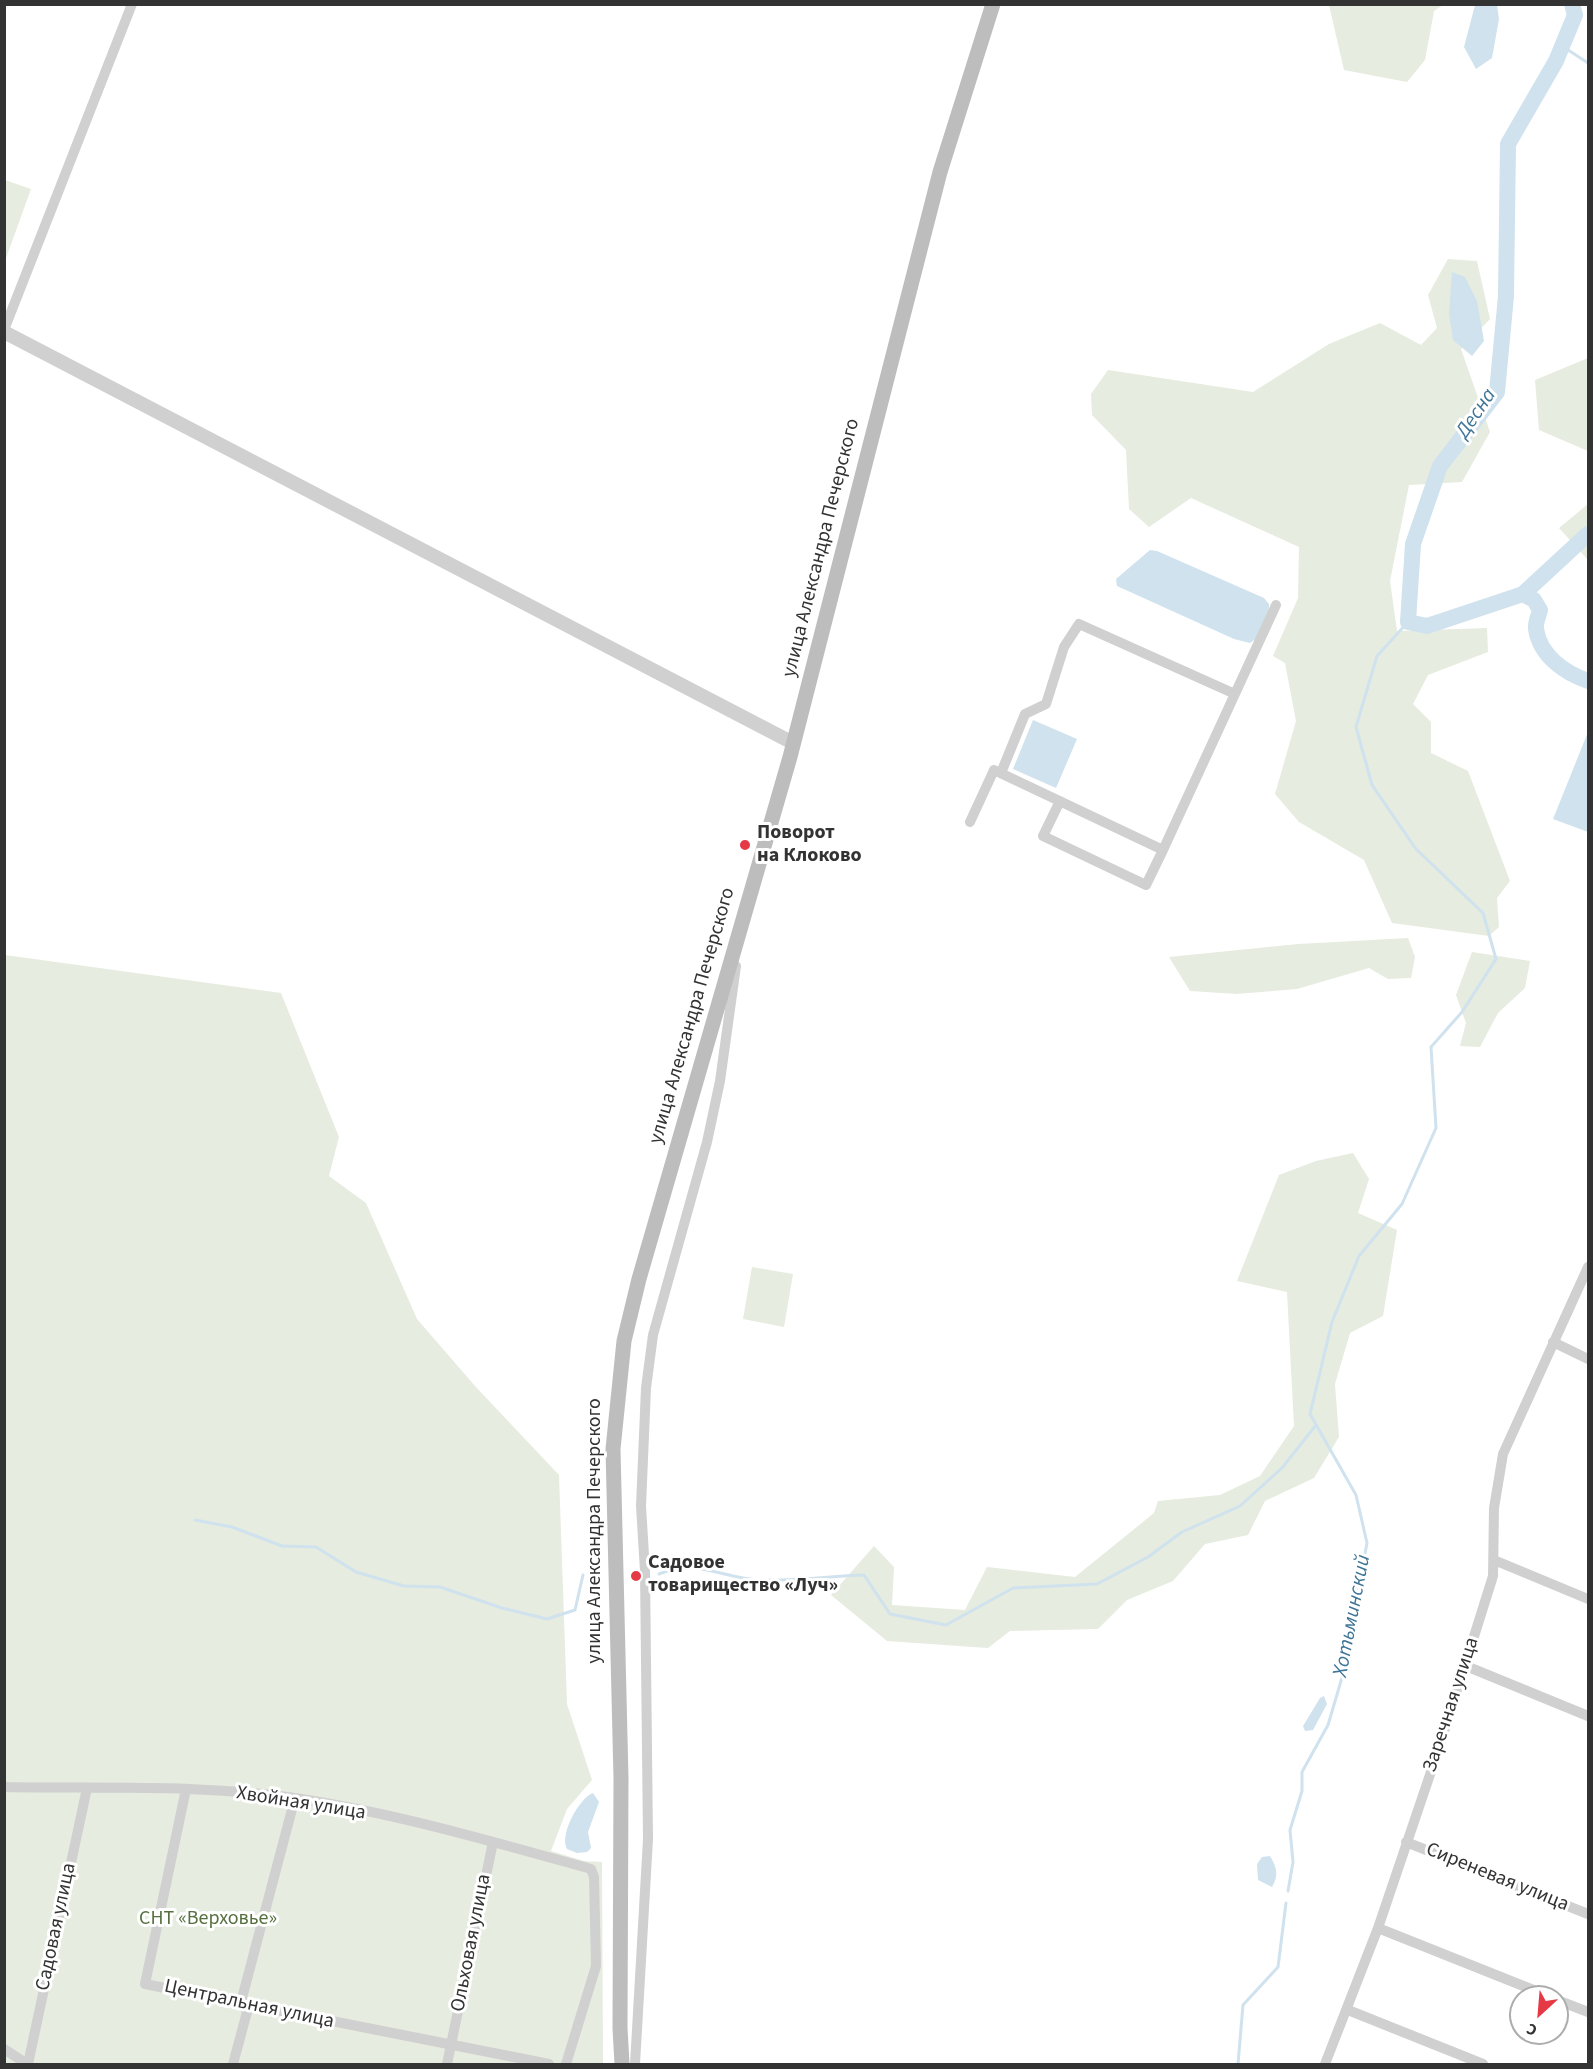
<!DOCTYPE html>
<html>
<head>
<meta charset="utf-8">
<style>
  body { margin:0 }
  #map { position:relative; width:1593px; height:2069px; overflow:hidden; background:#fff; font-family:"Source Sans 3",sans-serif }
  canvas { display:block }
  .frame { position:absolute; inset:0; border:6px solid #333; pointer-events:none }
  .north { position:absolute; left:1509px; top:1985px; width:60px; height:60px; box-sizing:border-box; background:#fff; border:2px solid #adadad; border-radius:50%; rotate:206deg; font-size:16px; font-weight:700; line-height:24px; text-align:center; color:#333 }
  .north::after { content:''; display:block; margin:auto; width:21px; height:27px; background:#e63946; clip-path:polygon(50% 0,100% 100%,50% 72%,0 100%) }
</style>
</head>
<body>
<div id="map">
<canvas width="1593" height="2069"></canvas>
<div class="frame"></div>
<div class="north">С</div>
</div>
<script>
const ctx = document.querySelector('canvas').getContext('2d');
ctx.lineJoin = 'round';
function fillPath(path, color) {
  ctx.fillStyle = color;
  ctx.fill(path, 'evenodd');
}
function stroke(path, color, width, dash) {
  ctx.strokeStyle = color;
  ctx.lineWidth = width;
  ctx.lineCap = dash ? 'butt' : 'round';
  ctx.setLineDash(dash || []);
  ctx.stroke(path);
}
function drawText(font, color, halo, rows, align = 'center') {
  ctx.font = font + ' "Source Sans 3",sans-serif';
  ctx.lineWidth = 6;
  ctx.setLineDash([]);
  ctx.textBaseline = 'middle';
  ctx.strokeStyle = halo;
  ctx.fillStyle = color;
  for (const [text, x, y, turn = 0] of rows) {
    ctx.save();
    ctx.translate(x, y);
    ctx.rotate((+turn || 0) * Math.PI / 180);
    ctx.textAlign = isNaN(turn) ? turn : align;
    if (halo) ctx.strokeText(text, 0, 0);
    ctx.fillText(text, 0, 0);
    ctx.restore();
  }
}
fillPath(new Path2D(`
  M1329 5V4L1443 5 1434 11 1425 60 1407 82 1344 70Z
  M5 180 31 189 5 261 4 180Z
  M1448 259 1477 261 1490 319 1461 349 1490 432 1462 482 1409 485 1390 581 1397 631 1487 628 1488 652 1428 675 1413 704 1431 722V753L1468 771 1510 881 1497 898 1499 927 1489 936 1392 923 1364 860 1299 822 1275 794 1296 721 1285 663 1273 656 1298 598 1299 547 1191 498 1149 527 1129 509 1126 450 1092 415 1091 394 1108 370 1253 392 1329 344 1380 323 1421 345 1437 328 1428 295Z
  M1588 358V451L1539 430 1535 380Z
  M1588 504V560L1559 528Z
  M1408 938 1415 957 1411 978 1388 979 1369 968 1297 989 1237 994 1190 991 1169 957 1298 944Z
  M1472 952 1530 961 1525 988 1498 1013 1480 1047 1460 1046 1466 1023 1456 995Z
  M5 955 281 993 339 1137 329 1176 366 1203 417 1319 475 1386 559 1475 567 1704 592 1780 567 1809 551 1851 584 1861 602 1862 603 2064H5Z
  M1353 1153 1369 1179 1358 1213 1397 1230 1383 1316 1350 1333 1335 1384 1339 1437 1314 1478 1265 1501 1248 1535 1205 1544 1173 1581 1127 1600 1098 1629 1010 1631 988 1648 887 1641 831 1595 874 1546 894 1567 892 1605 965 1610 987 1567 1075 1577 1154 1513 1158 1501 1220 1495 1260 1476 1294 1426 1287 1292 1237 1281 1279 1175 1316 1161Z
  M752 1267 793 1274 784 1327 743 1319Z`), '#e6ecdf');
fillPath(new Path2D(`
  M1475 5H1497L1499 19 1492 58 1476 69 1464 47Z
  M1452 272 1465 277 1477 301 1484 341 1472 356 1453 340 1449 314Z
  M1150 550 1157 551 1264 598 1269 604C1269 618 1262 636 1250 643L1234 639 1117 586 1116 579Z
  M1033 720 1077 739 1056 788 1013 769Z
  M1588 732V832L1553 819Z
  M1324 1696 1327 1704 1313 1730 1305 1731 1303 1726 1320 1698Z
  M593 1793 599 1802 588 1832 591 1848 587 1852 577 1853 567 1849C559 1835 579 1798 593 1793Z
  M1270 1856C1277 1868 1279 1875 1272 1887L1258 1880 1257 1864 1262 1857Z`), '#cfe2ee');
stroke(new Path2D(`
  M1562 46 1588 63
  M195 1520 232 1527 282 1546 316 1547 356 1572 404 1586 440 1587 502 1608 547 1619 575 1610 583 1575
  M659 1574C697 1559 720 1577 758 1580 792 1582 830 1576 864 1575L890 1614 946 1625 1013 1588 1097 1584 1148 1557 1182 1532 1240 1506 1282 1468 1316 1425
  M1288 1891 1293 1862 1290 1830 1302 1791V1772L1328 1725 1341 1681 1367 1543 1356 1495 1310 1414 1332 1322 1359 1256 1402 1204 1436 1128 1431 1047 1462 1012 1496 959 1483 913 1416 849 1372 785 1356 727 1377 656 1408 622
  M1238 2064 1243 2005 1278 1967 1286 1903`), '#cfe2ee', 3);
stroke(new Path2D(`
  M1572 4 1575 15 1556 61 1508 144 1506 296 1497 392 1440 466 1413 544 1408 622 1427 626 1523 594 1588 534
  M1523 594 1534 600 1540 610C1539 615 1535 623 1536 629 1540 656 1565 673 1588 681`), '#cfe2ee', 16);
stroke(new Path2D(`
  M4 330 132 4
  M1001 773 1025 714 1046 704 1064 647 1079 624 1235 694
  M1060 801 1043 836 1146 885 1163 850
  M970 822 994 770 1163 850 1276 605
  M1553 1342 1588 1359
  M1494 1560 1588 1599
  M1466 1666 1588 1716
  M4 1787C101 1789 199 1784 295 1798 395 1813 494 1842 591 1869L594 1877 596 1966 566 2064
  M186 1789 145 1984 549 2064
  M1406 1842 1588 1914
  M1378 1928 1551 1997
  M1557 2000 1588 2012
  M241 2002 295 1798
  M1348 2010 1483 2064
  M4 2049 27 2064
  M28 2064 87 1788
  M233 2064 247 2012 241 2002
  M447 2064 493 1842
  M635 2064 648 1839 645 1571 641 1506 646 1388 653 1335 707 1142 720 1081 736 966
  M1325 2064 1378 1928 1438 1751 1493 1576 1494 1508 1503 1454 1588 1267`), '#d0d0d0', 10);
stroke(new Path2D(`
  M4 332 793 743`), '#d0d0d0', 14);
stroke(new Path2D(`
  M622 2064 620 2028 621 1778 613 1449 624 1341 639 1279 790 757 940 172 993 4`), '#bdbdbd', 15);
for (const [x, y, r, color] of [
  [745,845,6,"#e63946"],
  [636,1576,6,"#e63946"]
]) {
  const dot = new Path2D();
  dot.arc(x, y, r, 0, 2 * Math.PI);
  ctx.fillStyle = color;
  ctx.fill(dot);
  stroke(dot, '#fff', 2);
}
drawText('20px', '#333', '#fff', [
  ["улица Александра Печерского",822,548,-76],
  ["улица Александра Печерского",693,1016,-74],
  ["улица Александра Печерского",596,1531,-90],
  ["Заречная улица",1452,1705,-72],
  ["Хвойная улица",301,1804,9],
  ["Сиреневая улица",1497,1878,22],
  ["Садовая улица",57,1927,-78],
  ["Ольховая улица",472,1943,-79],
  ["Центральная улица",249,2005,12]
]);
drawText('bold 20px', '#333', '#fff', [
  ["Поворот",757,834],
  ["на Клоково",757,857],
  ["Садовое",648,1564],
  ["товарищество «Луч»",648,1587]
], 'left');
drawText('20px', '#56703f', '#fff', [
  ["СНТ «Верховье»",208,1920]
]);
drawText('italic 21px', '#3f7597', '#fff', [
  ["Десна",1477,414,-56],
  ["Хотьминский",1353,1616,-79]
]);
</script>
</body>
</html>
